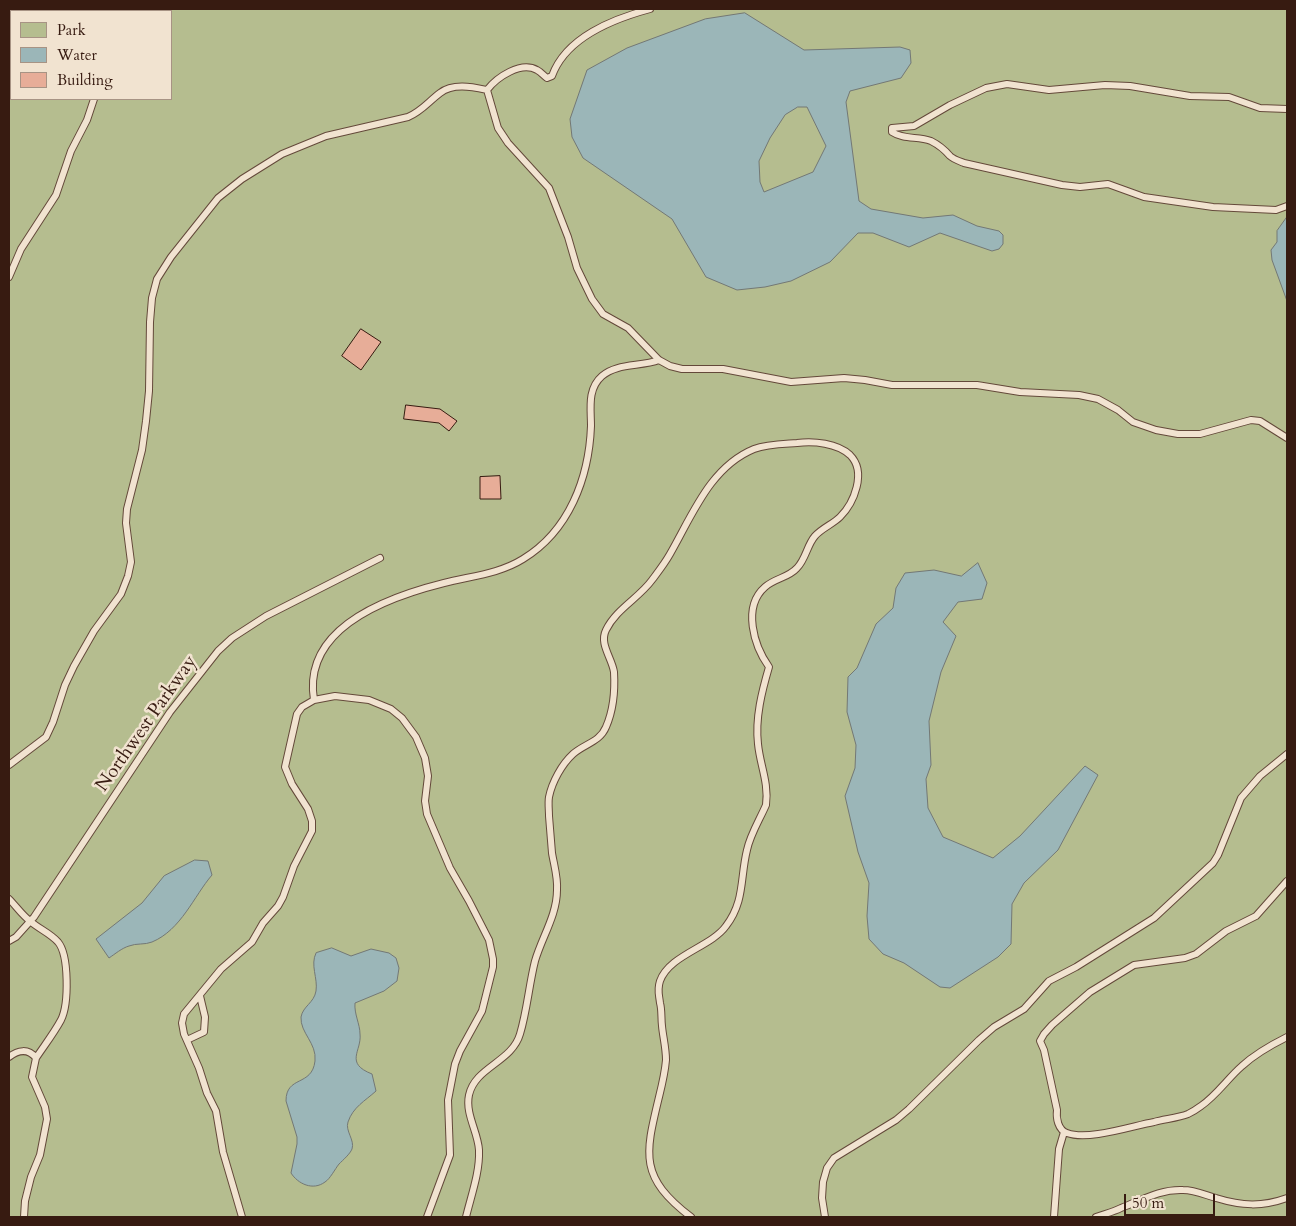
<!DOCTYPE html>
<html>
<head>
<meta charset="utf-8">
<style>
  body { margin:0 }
  #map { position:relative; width:1296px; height:1226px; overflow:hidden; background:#e9d4b6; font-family:Cardo,serif }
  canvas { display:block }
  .frame { position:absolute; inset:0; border:10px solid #371b11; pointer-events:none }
  .legend { position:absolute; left:10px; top:10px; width:162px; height:90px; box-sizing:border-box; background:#f1e3d0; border:1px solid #a79384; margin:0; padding:6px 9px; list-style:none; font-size:15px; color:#371b11 }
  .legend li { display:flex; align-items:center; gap:10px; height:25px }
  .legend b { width:25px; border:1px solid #a79384 }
  .scale { position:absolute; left:1124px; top:1194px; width:91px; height:22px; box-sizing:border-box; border:2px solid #371b11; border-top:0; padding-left:6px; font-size:15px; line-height:18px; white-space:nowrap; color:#371b11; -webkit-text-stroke:4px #f1e3d0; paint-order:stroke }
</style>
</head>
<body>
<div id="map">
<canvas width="1296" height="1226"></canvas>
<div class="frame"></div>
<ul class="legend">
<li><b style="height:14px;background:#b5bd8f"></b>Park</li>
<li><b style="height:14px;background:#9bb6b8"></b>Water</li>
<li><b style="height:14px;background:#e7ad98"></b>Building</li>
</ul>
<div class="scale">50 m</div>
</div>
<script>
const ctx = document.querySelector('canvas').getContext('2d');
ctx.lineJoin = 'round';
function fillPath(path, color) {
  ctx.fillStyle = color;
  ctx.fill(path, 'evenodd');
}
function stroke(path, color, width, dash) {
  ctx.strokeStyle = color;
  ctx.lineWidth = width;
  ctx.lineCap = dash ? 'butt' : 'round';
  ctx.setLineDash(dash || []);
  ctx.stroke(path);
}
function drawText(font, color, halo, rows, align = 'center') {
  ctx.font = font + ' Cardo,serif';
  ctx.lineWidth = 5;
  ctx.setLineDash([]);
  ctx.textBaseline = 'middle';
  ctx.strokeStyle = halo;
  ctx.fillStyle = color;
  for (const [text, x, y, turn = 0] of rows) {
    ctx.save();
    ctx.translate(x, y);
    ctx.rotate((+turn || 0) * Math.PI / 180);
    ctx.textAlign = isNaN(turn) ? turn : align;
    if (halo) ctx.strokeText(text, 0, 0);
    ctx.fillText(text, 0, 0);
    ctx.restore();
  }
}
fillPath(new Path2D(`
  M66 9H1287V1217H9V79L11 75V99H171V11H64Z`), '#b5bd8f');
const water = new Path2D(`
  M745 13 804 50 900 47 910 50 911 63 901 78 850 91 846 102 859 201 871 209 923 218 953 215 977 226 999 231 1003 235V244L999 249 992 251 940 233 909 247 873 233H858L830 262 791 281 765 287 737 290 706 277 672 219 583 158 572 137 570 119 587 70 627 48 705 19ZM798 107H807L826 146 813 172 764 192 760 182 759 161 770 138 785 115Z
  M1287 217V301L1272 260 1271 250 1277 242V231Z
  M978 563 987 583 982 599 958 602 943 622 956 636 941 672 929 721 931 765 926 779 928 808 943 837 993 858 1020 836 1085 766 1098 775 1058 850 1024 883 1012 904 1011 944 998 957 950 988 940 987 904 963 883 954 869 939 867 916 869 883 858 852 845 796 855 768 856 745 847 712 848 677 857 668 876 624 893 608 896 588 905 573 934 570 961 576Z
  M195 860 208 861 212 875C194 896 181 930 152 942 145 945 136 943 129 946 122 948 115 954 109 958L96 939 142 903 164 876Z
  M332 948 351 956 371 949 389 953 396 958 399 968 397 981 384 991 355 1003C354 1014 360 1024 360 1034 362 1051 344 1063 372 1074L376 1091C365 1101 353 1107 348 1122 345 1131 355 1140 352 1149 350 1154 343 1160 339 1164 335 1169 330 1179 325 1182 313 1191 298 1184 291 1173L297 1144V1137L286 1101C286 1075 312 1087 315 1061 317 1043 300 1033 301 1017 303 1006 314 1003 316 991 318 978 310 965 316 953Z`);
fillPath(water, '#9bb6b8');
stroke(water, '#737875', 1);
const building = new Path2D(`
  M361 329 381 342 361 370 342 356Z
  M406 405 440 409 457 421 449 431 439 423 404 419Z
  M500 476 501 499H480V477Z`);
fillPath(building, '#e7ad98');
stroke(building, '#371b11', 1);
const lane = new Path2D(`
  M119 11 121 9
  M487 90 498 128 508 143 549 188 568 237 577 268 592 299 603 314 628 328 659 360 670 366 682 369H723L791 382 844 378 865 380 892 385H977L1020 392 1079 395 1098 399 1118 410 1133 422 1156 430 1178 434H1200L1251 420 1260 421 1287 438
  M1287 109 1260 108 1229 97 1190 96 1130 86 1105 85 1049 90 1007 84 986 88 950 105 914 126 892 128V132C904 140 918 136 931 141 939 145 944 149 950 156 953 159 959 161 964 163L1062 185 1080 187 1108 184 1144 197 1213 207 1276 210 1287 206
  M9 277 21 249 56 195 71 151 87 120 94 99
  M314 700C302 627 388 597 444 583 471 576 499 574 523 559 569 531 589 478 591 426 591 409 587 389 602 376 617 363 640 367 659 360
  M9 765 46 737 53 722 65 685 74 666 94 631 121 594 128 576 131 562 126 523 127 509 142 450 146 421 149 391 150 322 152 298 157 279 171 257 218 198 242 179 282 154 326 136 408 117C422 111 428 102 440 93 453 83 472 87 487 90 497 77 521 61 537 70 541 72 544 76 547 78L552 76C566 37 613 19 650 9
  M1287 881 1256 916 1226 931 1196 954 1185 958 1134 965 1090 992 1052 1025 1044 1034 1040 1041 1044 1050 1057 1110C1056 1118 1058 1130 1067 1133 1088 1141 1132 1126 1154 1122 1165 1119 1178 1118 1188 1114 1192 1112 1197 1109 1201 1106 1217 1095 1228 1078 1242 1066 1256 1053 1271 1045 1287 1037
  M9 899C16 906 22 915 30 921 39 929 50 933 58 942 69 955 69 1004 61 1020 54 1033 44 1046 36 1058
  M9 941 16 937 34 917 170 712 218 651 232 638 266 616 380 558
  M187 1040 204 1032 205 1017 200 996
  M9 1057C18 1050 28 1048 36 1058L32 1077 45 1107 47 1119 40 1155 31 1177 25 1201 24 1217
  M242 1217 223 1152 216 1111 207 1093 199 1068 184 1034 182 1023 184 1014 221 969 252 942 263 923 278 906 283 897 294 866 312 831V821L308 809 292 784 285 767 297 714 302 707 314 700 335 696 369 700 391 709 402 718 416 737 425 758 428 776 425 801 427 814 450 868 469 901 489 940 493 959V967L482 1011 460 1051 455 1064 448 1100 450 1155 427 1217
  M466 1217C471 1196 480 1172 479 1150 478 1132 465 1114 469 1095 475 1067 512 1062 520 1034 527 1011 529 985 535 961 542 937 557 915 557 890 558 878 554 865 552 853 551 841 550 828 549 816 549 810 548 803 549 797 552 782 562 764 573 754 584 744 600 742 606 727 613 711 615 689 614 672 612 658 599 644 606 630 616 609 639 598 652 580 658 572 665 563 670 554 692 516 710 467 754 449 767 444 783 444 797 443 814 441 837 443 850 455 867 472 854 503 840 517 833 524 822 528 815 536 807 545 806 559 797 568 788 578 775 578 765 587 742 607 754 646 769 667 762 691 755 718 758 744 760 765 769 783 766 805 760 819 750 835 747 850 740 878 745 901 726 926 711 947 669 955 660 981 657 990 659 994 660 1003 662 1010 661 1018 662 1026 663 1037 666 1048 666 1060 665 1072 662 1085 659 1097 645 1155 639 1177 691 1217
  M825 1217 822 1198 823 1182 827 1168 834 1158 896 1120 909 1109 979 1040 994 1027 1024 1009 1049 981 1076 967 1154 918 1198 877 1213 863 1218 855 1241 798 1260 776 1287 754
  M1054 1217 1059 1149 1064 1132
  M1096 1217C1104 1214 1113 1212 1121 1208 1142 1200 1160 1189 1183 1190 1195 1190 1205 1195 1216 1198 1242 1206 1262 1207 1287 1198`);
stroke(lane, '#64493a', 8);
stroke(lane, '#f1e3d0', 6);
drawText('19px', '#371b11', '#f1e3d0', [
  ["Northwest Parkway",147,724,-55]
]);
</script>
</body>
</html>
